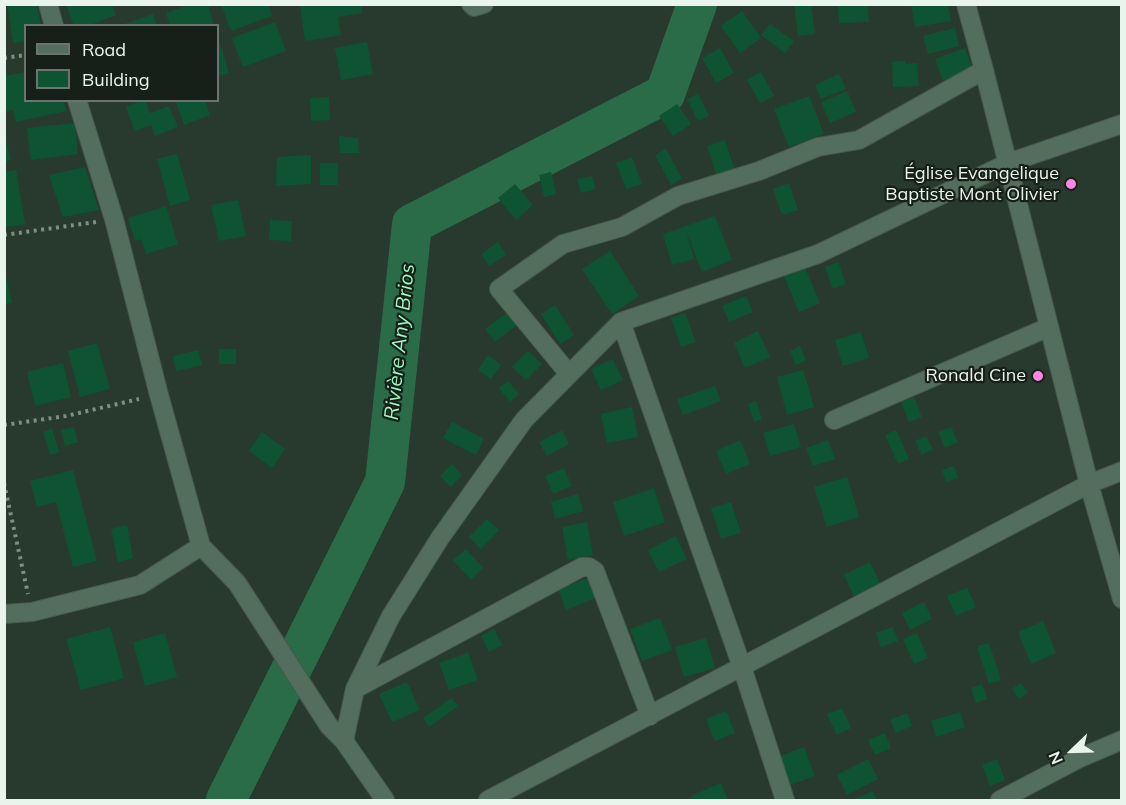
<!DOCTYPE html>
<html>
<head>
<meta charset="utf-8">
<style>
  body { margin:0 }
  #map { position:relative; width:1126px; height:805px; overflow:hidden; background:#283a2e; font-family:Mulish,sans-serif }
  canvas { display:block }
  .frame { position:absolute; inset:0; border:6px solid #e9f4ed; pointer-events:none }
  .legend { position:absolute; left:24px; top:24px; width:195px; height:78px; box-sizing:border-box; background:#171f19; border:2px solid #6b746e; margin:0; padding:8px 10px; list-style:none; font-size:18px; color:#e9f4ed }
  .legend li { display:flex; align-items:center; gap:12px; height:30px }
  .legend b { width:30px; border:2px solid #6b746e }
  .north { position:absolute; left:1042px; top:721px; width:60px; height:60px; -webkit-text-stroke:4px #171f19; paint-order:stroke; rotate:247deg; font-size:16px; font-weight:700; line-height:24px; text-align:center; color:#e9f4ed }
  .north::after { content:''; display:block; margin:auto; width:21px; height:27px; background:#e9f4ed; clip-path:polygon(50% 0,100% 100%,50% 72%,0 100%) }
</style>
</head>
<body>
<div id="map">
<canvas width="1126" height="805"></canvas>
<div class="frame"></div>
<ul class="legend">
<li><b style="height:8px;background:#546e5d"></b>Road</li>
<li><b style="height:16px;background:#0e5432"></b>Building</li>
</ul>
<div class="north">N</div>
</div>
<script>
const ctx = document.querySelector('canvas').getContext('2d');
ctx.lineJoin = 'round';
function stroke(path, color, width, dash) {
  ctx.strokeStyle = color;
  ctx.lineWidth = width;
  ctx.lineCap = dash ? 'butt' : 'round';
  ctx.setLineDash(dash || []);
  ctx.stroke(path);
}
function fillPath(path, color) {
  ctx.fillStyle = color;
  ctx.fill(path, 'evenodd');
}
function drawText(font, color, halo, rows, align = 'center') {
  ctx.font = font + ' Mulish,sans-serif';
  ctx.lineWidth = 4.5;
  ctx.setLineDash([]);
  ctx.textBaseline = 'middle';
  ctx.strokeStyle = halo;
  ctx.fillStyle = color;
  for (const [text, x, y, turn = 0] of rows) {
    ctx.save();
    ctx.translate(x, y);
    ctx.rotate((+turn || 0) * Math.PI / 180);
    ctx.textAlign = isNaN(turn) ? turn : align;
    if (halo) ctx.strokeText(text, 0, 0);
    ctx.fillText(text, 0, 0);
    ctx.restore();
  }
}
stroke(new Path2D(`
  M226 800 385 482 412 224 665 94 697 4`), '#2b6c48', 40);
fillPath(new Path2D(`
  M7 4H37L41 26H26V41L13 43Z
  M192 4H208L214 26H170L166 13Z
  M221 4H268L272 16 231 31Z
  M300 4H361L362 13 338 17 341 35 305 41Z
  M794 4H811L815 34 798 36Z
  M838 4H868L869 22 839 23Z
  M911 4H948L951 21 915 27Z
  M66 5H112L116 15 88 26H74Z
  M742 11 761 38 740 53 721 26Z
  M153 14 157 26H122V25Z
  M275 22 286 51 243 67 232 38Z
  M770 24 794 41 785 53 761 35Z
  M955 28 959 46 928 54 923 36Z
  M218 38 229 73 218 76Z
  M367 42 373 74 341 80 335 48Z
  M720 48 734 73 716 83 702 58Z
  M965 48 974 72 944 83 935 59Z
  M905 61V64L917 63 919 86 893 87 892 62Z
  M26 72V100H63L66 111 16 122 13 110 4 112V76Z
  M761 72 774 96 760 103 747 80Z
  M839 74 846 89 821 99 815 85Z
  M847 91 856 112 830 123 821 102Z
  M698 94 709 116 698 121 687 99Z
  M809 96 824 134 789 147 774 109Z
  M329 97 330 120 311 121 310 98Z
  M143 100H145L150 113 169 106 178 127 155 136 151 125 135 131 126 107Z
  M175 100H205L210 115 184 125Z
  M677 104 691 124 673 136 659 116Z
  M75 123 78 154 31 160 27 128Z
  M4 133 11 160 4 162Z
  M339 136 358 138 359 153H340Z
  M725 140 735 171 717 177 707 146Z
  M666 149 682 179 671 185 655 155Z
  M177 154 190 200 170 206 157 159Z
  M311 155V184L276 186 277 157Z
  M632 157 642 184 626 189 616 163Z
  M320 163H338V185H320Z
  M85 167 99 210 63 217 49 175Z
  M16 170 25 224 4 227V172Z
  M551 172 556 194 544 197 539 175Z
  M592 176 596 189 581 193 577 179Z
  M789 183 798 210 782 215 773 189Z
  M515 184 533 205 516 220 498 198Z
  M238 200 246 236 219 241 211 205Z
  M166 206 178 244 146 254 141 239 135 241 128 218Z
  M715 216 732 260 702 272 686 231 694 259 672 265 663 234Z
  M270 220 292 221 291 241 269 240Z
  M498 242 506 255 489 266 481 254Z
  M610 251 639 296 612 314 582 269Z
  M838 262 846 284 833 289 825 267Z
  M4 268 12 303 4 304Z
  M805 268 820 303 799 312 784 276Z
  M746 296 753 312 729 322 722 306Z
  M555 305 574 335 560 344 541 314Z
  M508 312 517 325 495 342 485 329Z
  M685 313 696 342 681 347 671 318Z
  M758 331 770 357 745 368 734 343Z
  M861 332 869 358 843 366 835 340Z
  M97 343 110 389 80 397 68 351Z
  M800 346 806 360 796 365 790 351Z
  M219 349H236V364H219Z
  M198 350 202 365 176 371 173 356Z
  M528 351 542 364 526 380 512 367Z
  M488 355 501 365 491 379 478 370Z
  M613 359 623 380 601 390 591 369Z
  M63 363 71 397 35 406 27 372Z
  M803 370 814 407 787 415 777 377Z
  M508 381 519 394 510 402 499 388Z
  M715 386 721 401 683 415 677 399Z
  M914 397 922 417 909 422 901 402Z
  M756 401 762 419 754 422 748 404Z
  M632 407 638 437 607 443 601 414Z
  M452 422 484 439 476 455 443 438Z
  M794 424 801 447 770 456 763 433Z
  M74 427 78 442 65 446 61 430Z
  M951 427 958 442 945 448 938 432Z
  M52 429 59 452 50 455 43 432Z
  M562 430 569 444 547 456 539 442Z
  M896 430 909 459 898 464 885 435Z
  M262 432 285 449 272 468 249 451Z
  M926 436 933 449 922 455 915 441Z
  M740 440 750 464 726 474 716 451Z
  M828 440 835 459 813 466 806 448Z
  M452 464 462 475 451 487 440 476Z
  M954 466 958 478 946 482 942 470Z
  M564 468 572 486 553 494 545 476Z
  M73 470 97 561 73 567 56 502 37 507 30 481Z
  M847 477 859 517 827 527 814 487Z
  M654 488 665 522 624 536 613 502Z
  M578 494 583 511 555 519 551 502Z
  M731 502 741 533 721 539 711 508Z
  M487 519 499 530 481 549 469 537Z
  M587 522 593 555 568 560 562 527Z
  M127 525 133 558 118 562 111 529Z
  M676 536 687 559 659 572 648 550Z
  M466 549 483 568 471 580 453 560Z
  M870 562 883 589 856 601 844 575Z
  M592 576 601 596 566 610 558 590Z
  M967 588 976 607 956 616 947 596Z
  M924 602 932 619 910 630 902 613Z
  M660 618 672 650 642 661 630 629Z
  M1043 621 1056 653 1031 664 1018 632Z
  M110 627 124 678 81 690 66 639Z
  M893 627 898 641 881 647 876 633Z
  M494 629 502 645 489 652 481 636Z
  M165 633 177 677 145 686 133 642Z
  M917 633 928 658 914 664 903 639Z
  M706 638 715 668 684 677 675 647Z
  M989 643 1001 680 989 684 977 646Z
  M468 653 478 680 449 690 439 663Z
  M407 682 420 710 392 722 379 694Z
  M1021 683 1028 693 1019 699 1012 689Z
  M982 684 987 699 976 703 971 688Z
  M452 698 458 706 429 727 423 718Z
  M842 708 851 728 837 735 827 714Z
  M726 711 735 733 715 741 706 719Z
  M960 712 965 727 936 737 931 721Z
  M907 713 912 726 896 733 890 720Z
  M885 733 891 748 875 755 868 740Z
  M804 747 815 776 789 785 778 757Z
  M868 759 878 779 847 795 837 775Z
  M997 759 1005 780 990 786 982 765Z
  M721 783 728 800H693L691 796Z
  M873 791 877 800H853Z`), '#0e5432');
const minor = new Path2D(`
  M48 4 54 26
  M471 4 474 7 484 4
  M966 4 984 70 1089 484 1122 599
  M77 100 114 219 159 395 201 546 237 583 329 726 344 741 385 800
  M621 322 742 667 785 800
  M569 374 499 289 563 244 622 227 678 196 759 171 818 147 859 140 984 70
  M834 420 1049 327
  M4 614 32 612 140 585 201 546
  M355 689 582 567H589L595 571 650 716
  M344 741 355 689 391 616 440 538 524 420 621 322 818 254 1008 163 1122 124
  M488 800 1089 484 1122 471
  M1000 800 1080 758 1122 740`);
stroke(minor, '#47584d', 20);
stroke(new Path2D(`
  M4 58 26 55
  M4 235 96 222
  M4 425 66 416 139 399
  M4 483 28 594`), '#7f8e84', 4, [3, 4.5]);
stroke(minor, '#546e5d', 18);
for (const [x, y, r, color] of [
  [1071,184,6,"#fd86e2"],
  [1038,376,6,"#fd86e2"]
]) {
  const dot = new Path2D();
  dot.arc(x, y, r, 0, 2 * Math.PI);
  ctx.fillStyle = color;
  ctx.fill(dot);
  stroke(dot, '#171f19', 2);
}
drawText('18px', '#e9f4ed', '#171f19', [
  ["Église Evangelique",1059,174],
  ["Baptiste Mont Olivier",1059,195],
  ["Ronald Cine",1026,376]
], 'right');
drawText('italic 20px', '#9efac2', '#171f19', [
  ["Rivière Any Brios",400,342,-84]
]);
</script>
</body>
</html>
